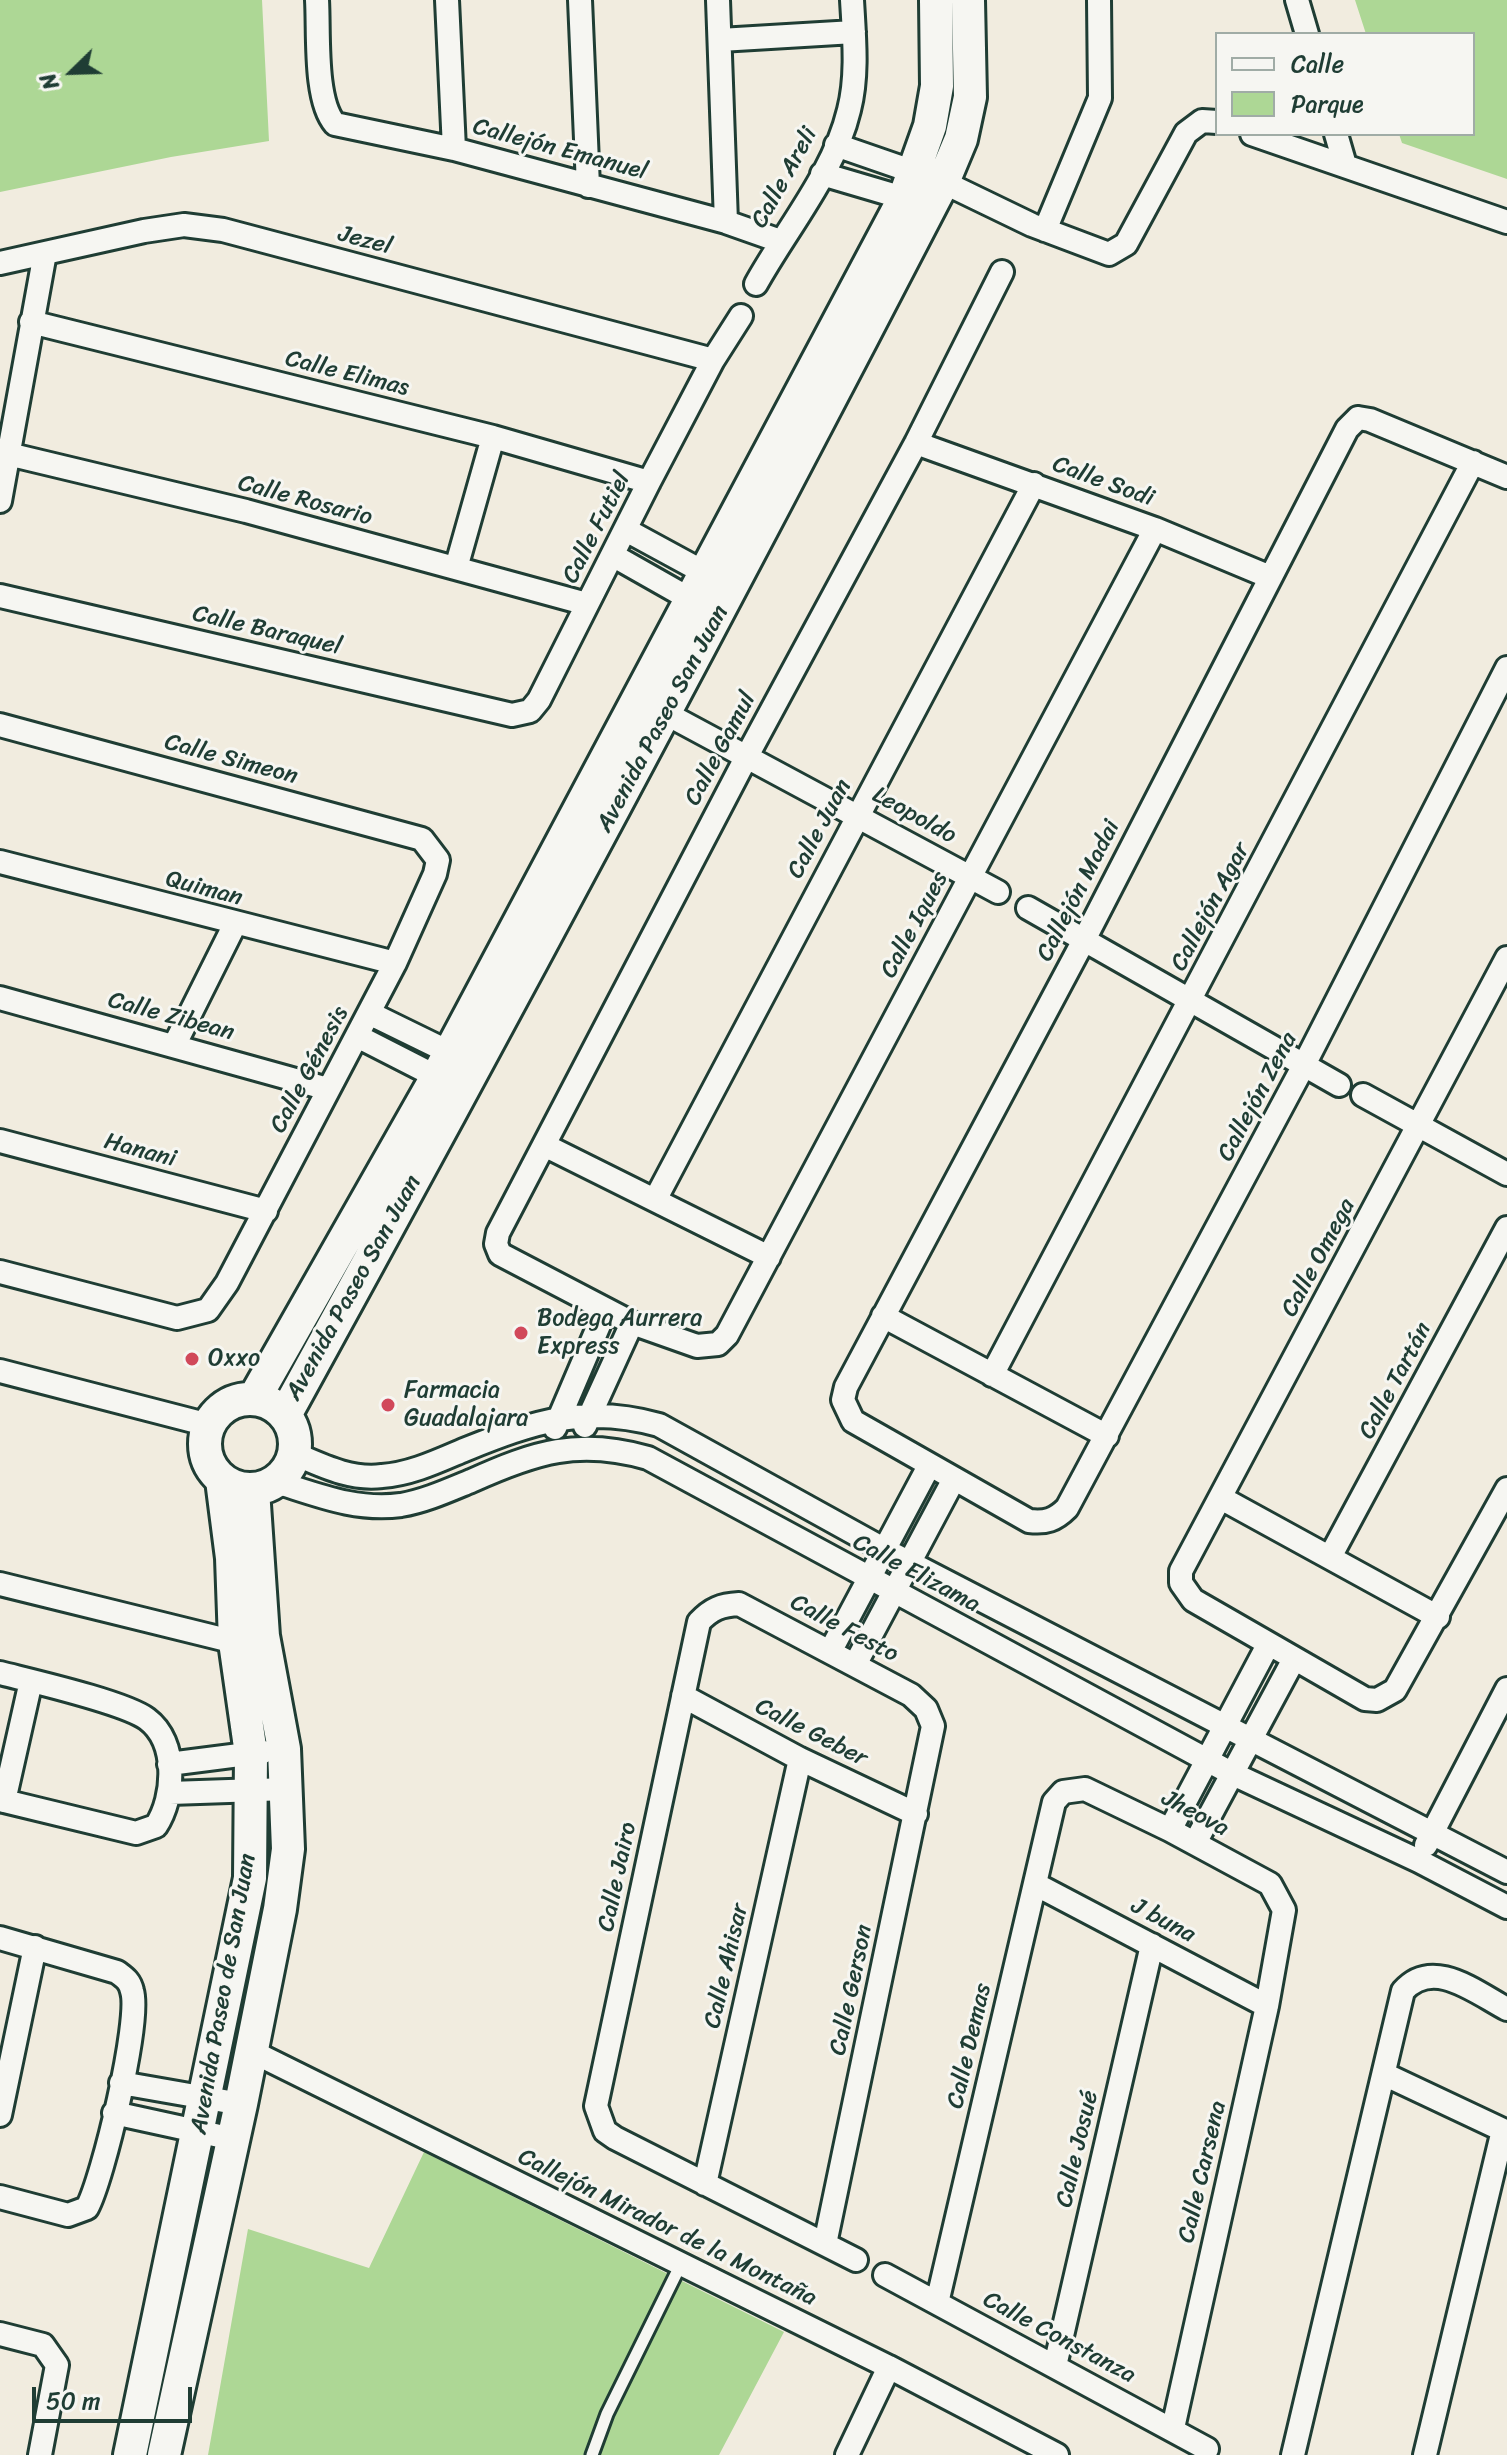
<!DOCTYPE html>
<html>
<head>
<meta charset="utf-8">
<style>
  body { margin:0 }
  #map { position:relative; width:1507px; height:2455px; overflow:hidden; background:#f1ecdf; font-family:Sriracha,sans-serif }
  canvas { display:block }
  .legend { position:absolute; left:1215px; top:32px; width:260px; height:104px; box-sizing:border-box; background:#f6f6f2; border:2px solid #a0aca6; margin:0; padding:10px 14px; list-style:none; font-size:24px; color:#1f3d34 }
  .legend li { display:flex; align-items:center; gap:16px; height:40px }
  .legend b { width:40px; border:2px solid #a0aca6 }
  .north { position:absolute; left:32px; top:32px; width:80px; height:80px; -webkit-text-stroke:6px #f6f6f2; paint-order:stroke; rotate:247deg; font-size:22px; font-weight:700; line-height:32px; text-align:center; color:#1f3d34 }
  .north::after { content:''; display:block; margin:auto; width:28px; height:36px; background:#1f3d34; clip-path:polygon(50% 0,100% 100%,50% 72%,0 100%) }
  .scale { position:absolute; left:32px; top:2387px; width:160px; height:36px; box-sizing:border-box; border:4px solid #1f3d34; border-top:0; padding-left:10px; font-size:24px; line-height:28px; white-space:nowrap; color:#1f3d34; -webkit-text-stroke:6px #f6f6f2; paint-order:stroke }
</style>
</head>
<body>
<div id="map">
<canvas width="1507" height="2455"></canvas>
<ul class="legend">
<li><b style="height:10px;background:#f6f6f2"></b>Calle</li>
<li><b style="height:22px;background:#add795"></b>Parque</li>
</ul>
<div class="north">N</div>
<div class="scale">50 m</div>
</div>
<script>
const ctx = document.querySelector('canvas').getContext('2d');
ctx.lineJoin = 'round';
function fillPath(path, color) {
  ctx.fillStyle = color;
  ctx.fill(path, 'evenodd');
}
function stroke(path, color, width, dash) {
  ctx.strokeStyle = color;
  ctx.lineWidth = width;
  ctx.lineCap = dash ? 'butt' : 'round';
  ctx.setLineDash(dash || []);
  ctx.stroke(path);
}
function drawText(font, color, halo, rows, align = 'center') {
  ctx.font = font + ' Sriracha,sans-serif';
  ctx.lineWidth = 6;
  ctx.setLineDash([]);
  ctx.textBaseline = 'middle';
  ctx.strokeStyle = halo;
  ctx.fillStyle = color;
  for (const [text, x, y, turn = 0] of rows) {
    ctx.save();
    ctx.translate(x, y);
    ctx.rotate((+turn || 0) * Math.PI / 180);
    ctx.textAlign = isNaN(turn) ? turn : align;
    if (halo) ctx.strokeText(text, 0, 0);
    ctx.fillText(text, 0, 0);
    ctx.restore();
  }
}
fillPath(new Path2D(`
  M0 0H262L269 141 171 157 0 192Z
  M1355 0H1507V179L1402 143 1399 134H1473V34H1366Z
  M424 2152 784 2332 719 2455H208L248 2229 369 2268Z`), '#add795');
const lane = new Path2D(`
  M592 2455 607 2414 681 2264`);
const street = new Path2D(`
  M317 0C319 32 314 100 335 124L454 149 726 222 780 241
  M447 0 454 149
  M580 0 588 186
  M718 0 726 222
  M1297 0 1307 34
  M720 40 854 32
  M1252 134 1507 222
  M1336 134 1345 165
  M836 145 943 182 1032 225 1109 254 1126 244 1186 133 1202 121 1217 122
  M822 174 917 202
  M1045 230 1100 98 1099 0
  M0 263 144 231 184 225 223 230 713 360
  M1002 272 916 443 747 756 498 1233 496 1244 500 1254 632 1323 697 1346 718 1344 727 1335 1155 529
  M756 284C787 228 834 173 849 110 858 75 854 36 852 0
  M31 322 493 437 649 482
  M1358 418 1347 429 1084 940 846 1387 843 1400 853 1421 1029 1521C1046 1523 1055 1520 1067 1508L1304 1065 1507 668
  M1358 418 1370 420 1507 477
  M916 443 1155 529 1270 577
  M8 454 246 511 587 604
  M0 501 45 253
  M626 530 718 580
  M614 556 704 607
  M456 568 493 437
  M0 596 512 715 530 711 539 700 649 482 713 360 741 316
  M663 712 998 892
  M0 725 422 839 438 860 435 874 395 963 227 1283 208 1310 177 1318 0 1272
  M0 862 395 963
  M1028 908 1339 1085
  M1507 958 1181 1571V1583L1193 1600 1365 1699 1377 1700 1395 1690 1507 1489
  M0 998 328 1089
  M369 1013 461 1058
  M357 1036 449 1083
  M175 1044 235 924
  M1363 1095 1507 1174
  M0 1141 266 1211
  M544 1145 769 1257
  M655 1200 1034 484
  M883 1316 1107 1436
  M0 1371 209 1425
  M992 1375 1473 462
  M585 1426 632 1323
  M555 1428 605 1311
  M295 1454C323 1466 351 1480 382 1476 411 1474 438 1461 464 1450 533 1422 585 1404 659 1425L885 1550 1507 1872
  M276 1482C318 1495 356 1511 401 1505 425 1501 449 1490 471 1481 535 1452 579 1438 648 1458L1231 1773 1419 1861 1507 1907
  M1221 1498 1438 1617
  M1330 1557 1507 1228
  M0 1584 235 1642
  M831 1650 929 1466
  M856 1663 954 1479
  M0 1673C31 1681 124 1702 147 1719 178 1742 175 1797 156 1826L136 1833 0 1800
  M683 1696 800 1759 916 1814
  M169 1764 263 1752
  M170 1793 288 1789
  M4 1801 31 1681
  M1170 1830 1268 1645
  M1195 1843 1294 1659
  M1426 1845 1507 1689
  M1035 1884 1267 2006
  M0 1938 117 1972C125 1978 130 1981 132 1991 141 2020 103 2179 87 2208L68 2215 0 2197
  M251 2051 889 2367 1057 2455
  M1386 2075 1507 2132
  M121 2083 241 2104
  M114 2113 233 2139
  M0 2115 35 1947
  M705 2184 800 1759
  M825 2244 933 1726 926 1709 911 1695 739 1604C721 1605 711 1609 699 1622L596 2106 605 2131 615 2138 856 2260
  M885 2275 1207 2449
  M937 2303 1054 1802 1063 1792 1085 1789 1170 1830 1270 1884 1284 1910 1267 2006 1173 2428
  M0 2334 43 2345 57 2365 40 2455
  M1055 2366 1152 1945
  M847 2455 889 2367
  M1293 2455 1403 1991C1433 1957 1475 1992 1507 2009
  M1425 2455 1503 2130`);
const secondary = new Path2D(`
  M205 1444a45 45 0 1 1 90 0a45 45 0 1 1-90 0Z
  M254 1399 437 1077 904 199 930 126 937 86 936 0
  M285 1415C510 1006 729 595 943 182L961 139 970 97 968 0
  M130 2455 250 1878 251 1754 235 1642 232 1558 222 1480
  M164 2455 241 2104 280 1909 288 1849 284 1749 263 1636 253 1490`);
stroke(lane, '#1f3d34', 17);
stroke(street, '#1f3d34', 28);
stroke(secondary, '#1f3d34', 38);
stroke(lane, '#f6f6f2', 11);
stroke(street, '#f6f6f2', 22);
stroke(secondary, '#f6f6f2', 32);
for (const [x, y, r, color] of [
  [521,1333,8,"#d1495b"],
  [192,1359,8,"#d1495b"],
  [388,1405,8,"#d1495b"]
]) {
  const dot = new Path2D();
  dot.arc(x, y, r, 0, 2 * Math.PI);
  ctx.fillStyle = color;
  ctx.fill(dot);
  stroke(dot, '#f6f6f2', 3);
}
drawText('24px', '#1f3d34', '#f6f6f2', [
  ["Callejón Emanuel",560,150,15],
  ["Calle Areli",785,178,-61],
  ["Jezel",365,241,15],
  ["Calle Elimas",347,374,14],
  ["Calle Sodi",1103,482,20],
  ["Calle Rosario",305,501,15],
  ["Calle Futiel",597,528,-63],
  ["Calle Baraquel",267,631,13],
  ["Avenida Paseo San Juan",663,719,-62],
  ["Calle Gamul",721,749,-62],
  ["Calle Simeon",231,760,15],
  ["Leopoldo",914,816,29],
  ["Calle Juan",820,829,-62],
  ["Quiman",204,889,15],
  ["Callejón Madai",1079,891,-63],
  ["Callejón Agar",1211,907,-62],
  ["Calle Iques",915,925,-62],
  ["Calle Zibean",171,1017,15],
  ["Calle Génesis",310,1070,-62],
  ["Callejón Zena",1258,1097,-62],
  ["Hanani",140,1151,15],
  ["Calle Omega",1319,1258,-62],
  ["Avenida Paseo San Juan",354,1288,-61],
  ["Calle Tartán",1396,1381,-62],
  ["Calle Elizama",916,1574,28],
  ["Calle Festo",844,1629,28],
  ["Calle Geber",811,1733,27],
  ["Jheova",1195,1814,28],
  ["Calle Jairo",618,1877,-78],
  ["J buna",1163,1921,28],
  ["Calle Ahisar",727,1966,-77],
  ["Calle Gerson",852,1990,-78],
  ["Avenida Paseo de San Juan",224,1994,-80],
  ["Calle Demas",970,2046,-77],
  ["Calle Josué",1078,2149,-77],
  ["Calle Carsena",1203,2172,-77],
  ["Callejón Mirador de la Montaña",667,2228,26],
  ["Calle Constanza",1059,2338,28]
]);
drawText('24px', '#1f3d34', '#f6f6f2', [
  ["Bodega Aurrera",537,1319],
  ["Express",537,1347],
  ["Oxxo",208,1359],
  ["Farmacia",404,1391],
  ["Guadalajara",404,1419]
], 'left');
</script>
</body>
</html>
